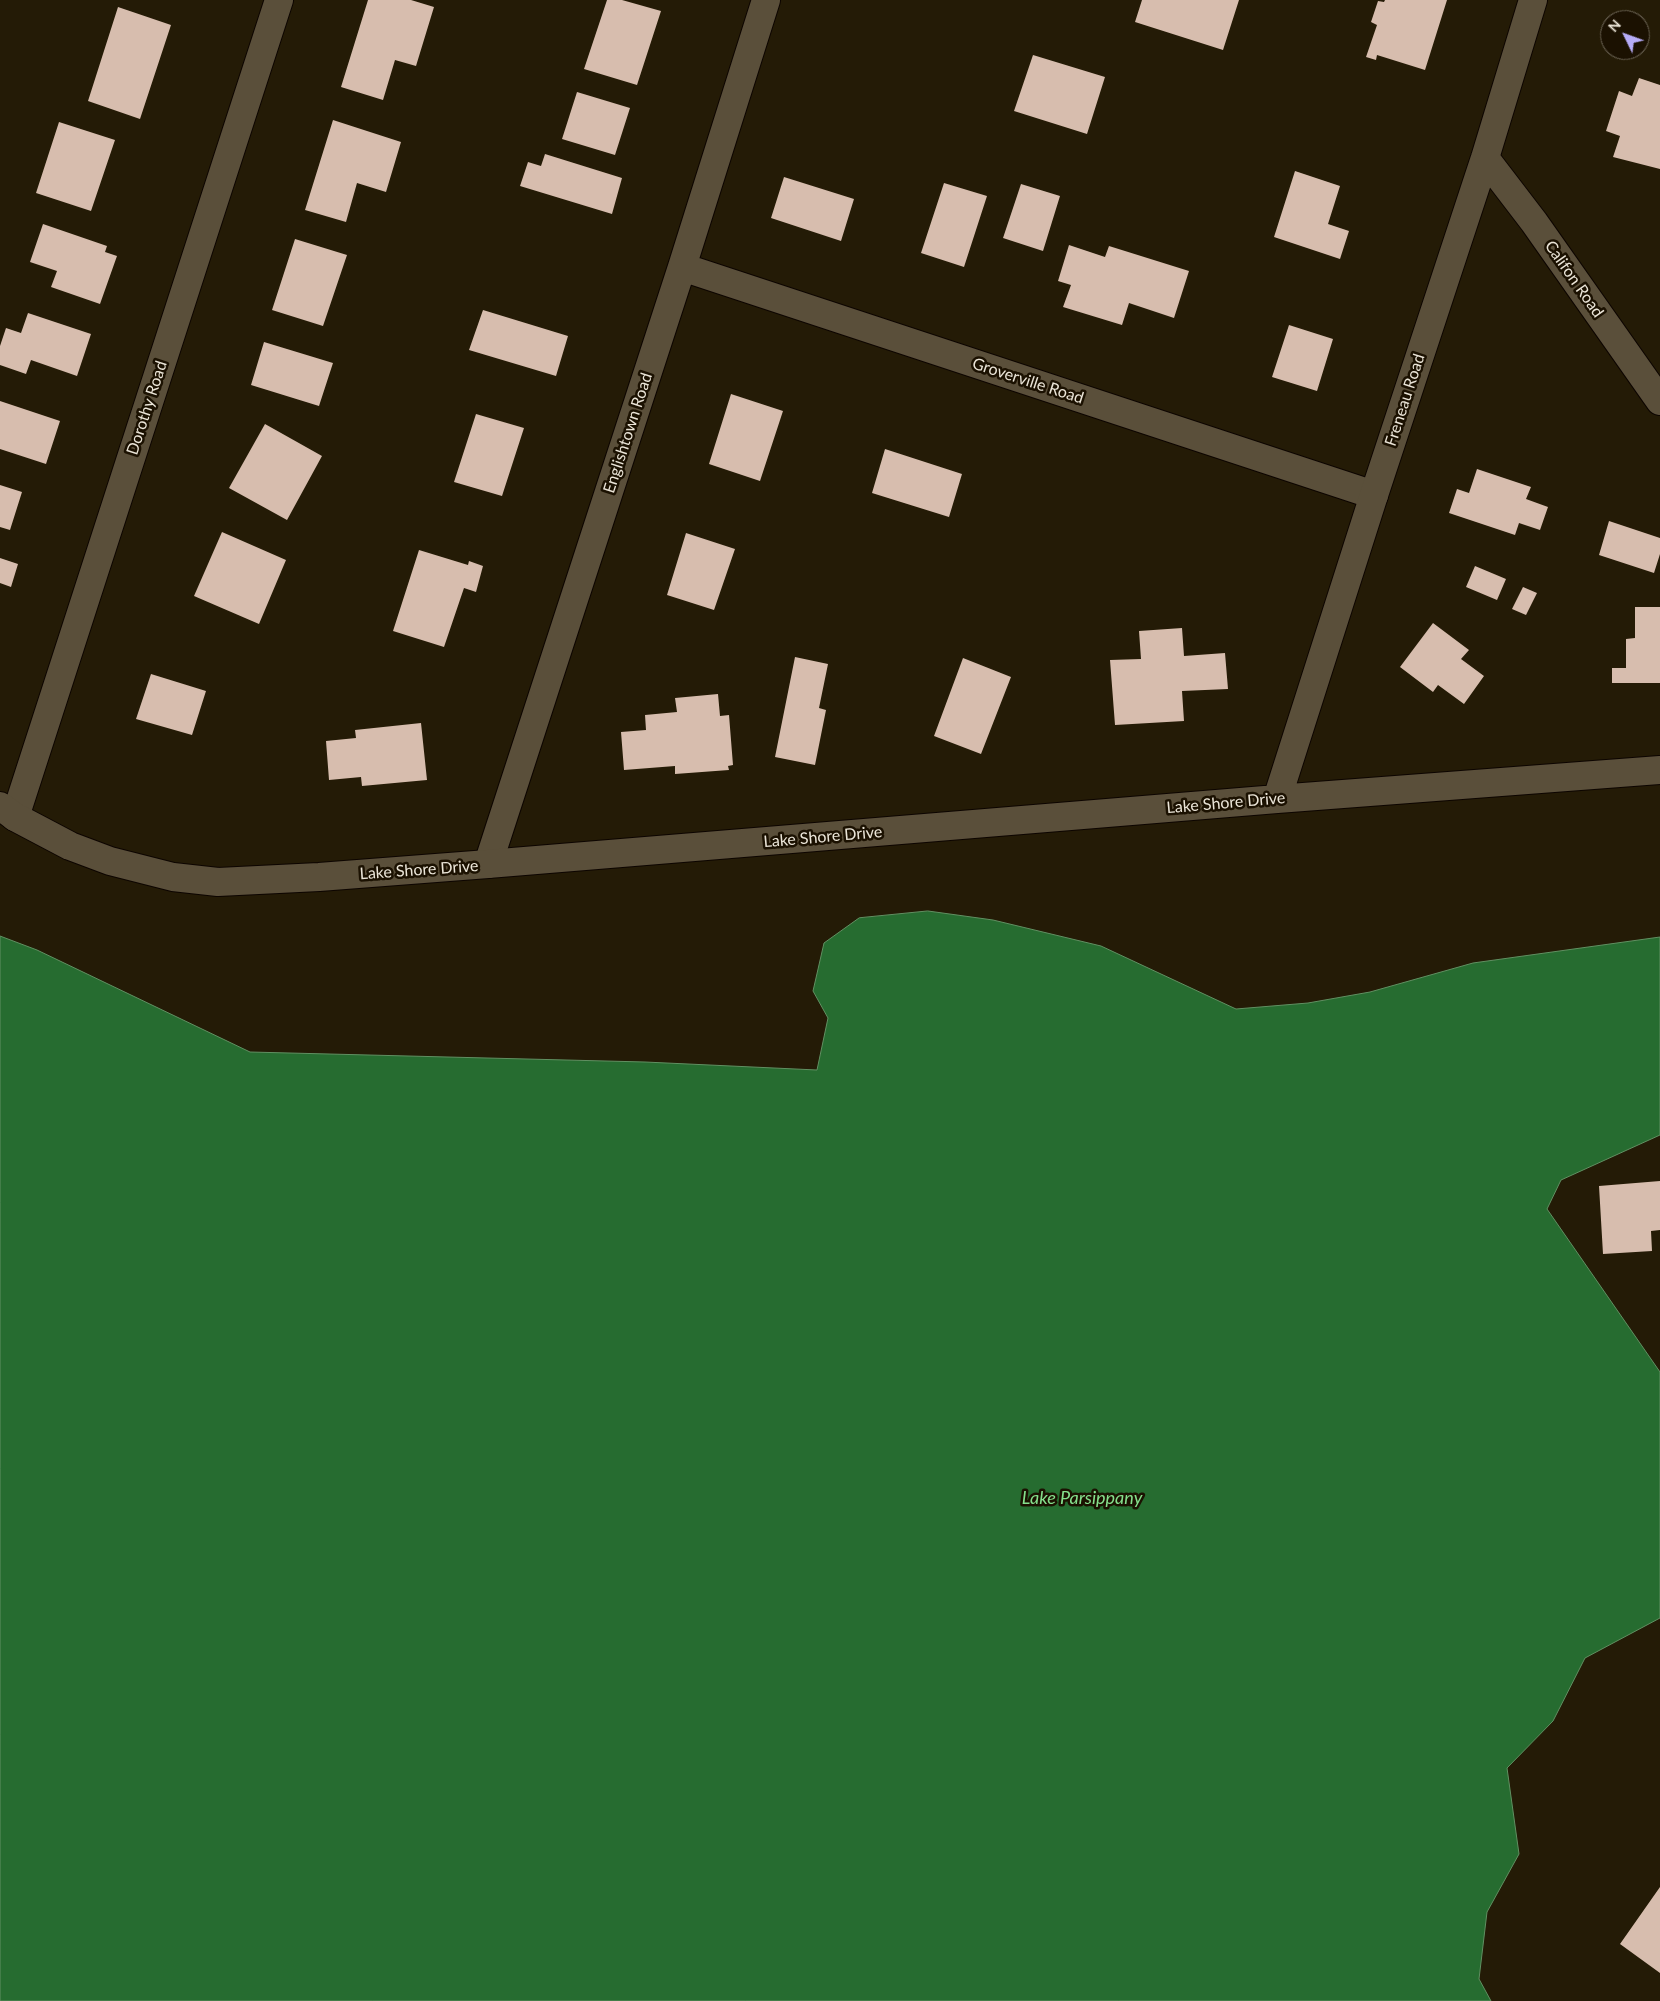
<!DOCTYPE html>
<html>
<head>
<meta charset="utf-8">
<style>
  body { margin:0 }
  #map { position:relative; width:1660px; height:2001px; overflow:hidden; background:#241b06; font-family:Lato,sans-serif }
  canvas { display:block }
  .north { position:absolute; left:1600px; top:10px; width:50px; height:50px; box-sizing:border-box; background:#1b1101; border:1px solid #6e6657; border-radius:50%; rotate:312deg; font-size:14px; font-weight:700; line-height:20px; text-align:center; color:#ebe5d8 }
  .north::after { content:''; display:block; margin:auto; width:18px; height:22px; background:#b6acf8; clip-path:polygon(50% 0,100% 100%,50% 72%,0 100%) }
</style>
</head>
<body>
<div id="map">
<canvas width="1660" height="2001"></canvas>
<div class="north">N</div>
</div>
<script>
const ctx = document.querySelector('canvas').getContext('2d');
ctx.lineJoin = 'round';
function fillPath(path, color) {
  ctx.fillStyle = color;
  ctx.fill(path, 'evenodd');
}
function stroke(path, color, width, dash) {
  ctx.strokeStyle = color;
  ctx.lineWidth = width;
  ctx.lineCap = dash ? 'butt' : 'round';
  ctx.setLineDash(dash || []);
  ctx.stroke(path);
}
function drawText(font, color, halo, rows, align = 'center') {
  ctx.font = font + ' Lato,sans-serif';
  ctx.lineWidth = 5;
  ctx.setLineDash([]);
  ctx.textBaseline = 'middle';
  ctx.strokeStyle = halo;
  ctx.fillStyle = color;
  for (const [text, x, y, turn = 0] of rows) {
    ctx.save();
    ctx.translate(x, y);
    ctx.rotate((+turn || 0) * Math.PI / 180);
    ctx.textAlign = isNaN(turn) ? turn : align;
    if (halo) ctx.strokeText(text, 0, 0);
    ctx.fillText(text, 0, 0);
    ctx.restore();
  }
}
const water = new Path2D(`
  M928 911 993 920 1101 946 1236 1009 1308 1003 1370 992 1473 963 1660 937V1135L1561 1180 1547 1209 1660 1372V1618L1585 1658 1553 1721 1507 1768 1519 1854 1487 1912 1479 1979 1491 2001H0V936L37 950 250 1052 645 1062 817 1070 828 1018 813 991 824 943 859 918Z`);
fillPath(water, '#266c30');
stroke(water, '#619062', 1);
fillPath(new Path2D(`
  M368 0H411L434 7 416 66 395 60 383 100 341 87Z
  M607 0H622L661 11 637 85 584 69Z
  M1142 0H1239L1223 50 1135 22Z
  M1385 0H1447L1425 70 1377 55 1376 60 1366 57 1377 25 1371 22 1378 1 1384 2Z
  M118 7 171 25 140 119 88 101Z
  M1033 55 1105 77 1087 134 1014 111Z
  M1639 78 1660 85V169L1613 157 1620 136 1606 131 1619 91 1632 96Z
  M577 92 630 108 615 155 562 139Z
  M333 120 401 142 386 192 357 183 346 222 305 210Z
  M59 122 115 140 91 211 36 193Z
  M545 154 622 178 612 214 520 186 528 162 541 166Z
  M1295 171 1340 186 1328 224 1349 231 1340 259 1274 237Z
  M784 177 854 199 841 241 771 218Z
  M944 183 987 196 964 267 921 253Z
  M1021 184 1060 196 1043 251 1003 238Z
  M43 224 107 246 105 252 117 256 100 304 51 287 57 271 30 262Z
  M295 239 347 255 323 326 272 310Z
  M1069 245 1105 257 1109 246 1189 271 1174 318 1129 303 1122 325 1063 307 1071 285 1058 281Z
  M483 310 568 336 556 376 469 350Z
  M28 313 91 334 77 376 31 360 26 374 0 365V346L6 328 21 333Z
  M1289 325 1333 339 1317 391 1272 377Z
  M264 342 333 363 319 406 251 385Z
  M731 394 783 411 760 481 709 464Z
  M0 401 60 421 46 464 0 449Z
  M476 414 524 428 502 496 454 482Z
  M265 424 322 456 287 520 229 488Z
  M885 449 962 474 949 517 872 493Z
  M1477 469 1531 487 1526 499 1548 507 1540 530 1519 523 1515 535 1449 513 1457 489 1469 493Z
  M0 485 22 492 10 530 0 527Z
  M1609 521 1660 538V554L1654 573 1599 555Z
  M222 532 286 560 259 624 194 596Z
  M686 533 735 549 714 610 667 595Z
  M419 550 468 565 469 561 483 566 476 592 464 588 444 647 393 631Z
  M0 558 18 564 11 587 0 583Z
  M1475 566 1506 579 1497 600 1466 587Z
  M1523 587 1537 593 1526 615 1512 609Z
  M1635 607H1660V683H1612V668H1626V639L1635 638Z
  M1433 623 1469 650 1461 659 1484 676 1464 704 1438 685 1433 692 1400 667Z
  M1182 628 1184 656 1225 653 1228 689 1182 691 1184 721 1115 725 1110 660 1141 659 1139 631Z
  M795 657 828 664 819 708 826 710 815 765 775 757Z
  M963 658 1011 677 981 754 934 736Z
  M151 674 206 691 192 735 136 719Z
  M718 694 720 716 729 715 733 765 728 766 729 770 675 774V766L624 770 621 732 646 730 645 715 677 712 675 698Z
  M421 723 427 780 362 786 361 777 329 780 326 741 356 738 355 730Z
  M1660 1181V1230L1651 1231 1652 1251 1603 1254 1599 1186Z
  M1660 1887V1973L1620 1944Z`), '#d7bdae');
const minor = new Path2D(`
  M682 267 1374 495
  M15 817 279 0
  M488 864 682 267 766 0`);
const tertiary = new Path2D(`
  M1485 158 1534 222 1660 401
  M1277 799 1374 495 1485 158 1533 0
  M0 806 15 817 70 846 110 861 173 877 218 882 319 877 488 864 1277 799 1660 770`);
stroke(minor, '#0d0500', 30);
stroke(tertiary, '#0d0500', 30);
stroke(minor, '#5a4f3a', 28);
stroke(tertiary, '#5a4f3a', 28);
drawText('16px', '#ebe5d8', '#1b1101', [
  ["Califon Road",1574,279,55],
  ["Groverville Road",1028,381,18],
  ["Freneau Road",1405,400,-72],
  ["Dorothy Road",147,408,-72],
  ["Englishtown Road",628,433,-72],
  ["Lake Shore Drive",1226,803,-5],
  ["Lake Shore Drive",823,837,-5],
  ["Lake Shore Drive",419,870,-4]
]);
drawText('italic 18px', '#85e08c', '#1b1101', [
  ["Lake Parsippany",1082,1498]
]);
</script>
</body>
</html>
